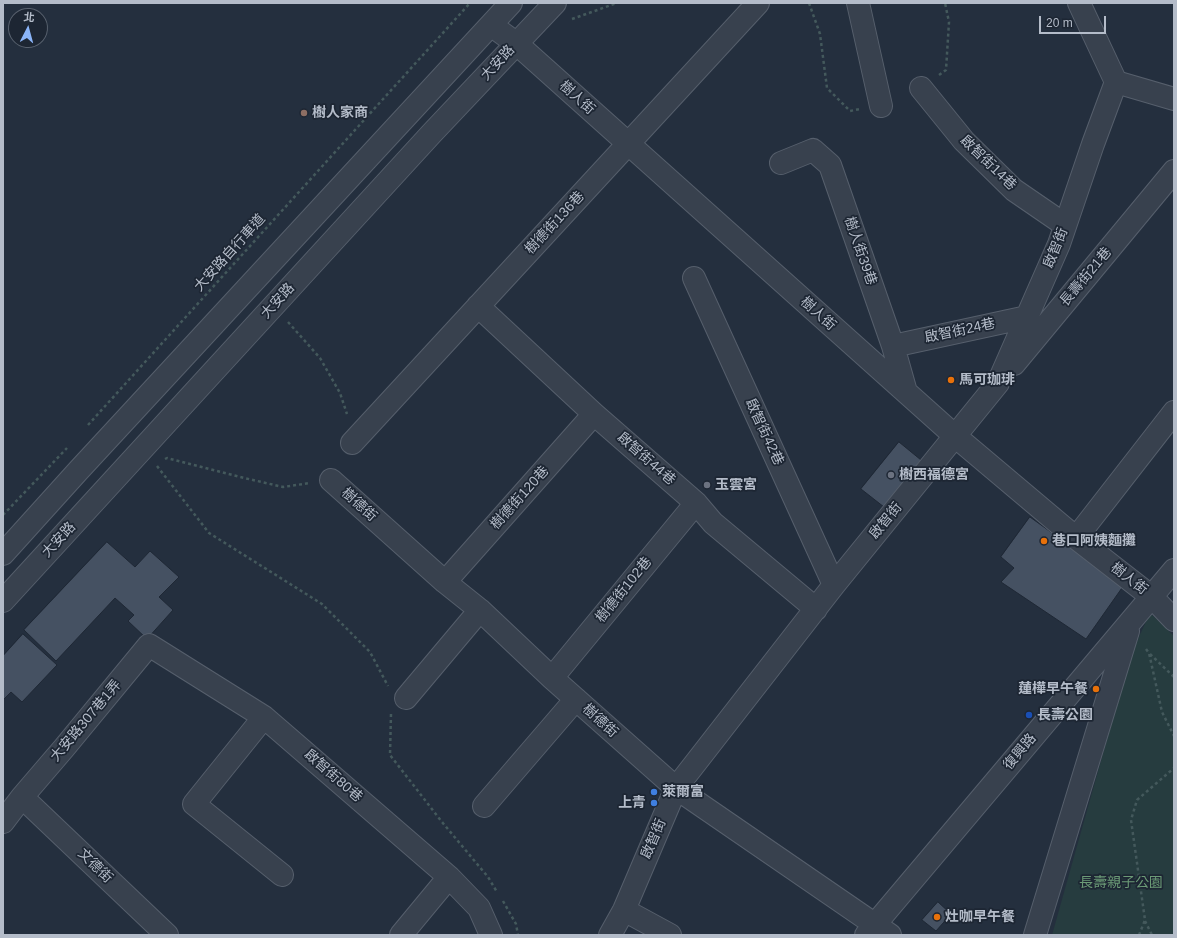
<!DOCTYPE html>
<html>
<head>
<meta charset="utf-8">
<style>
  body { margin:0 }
  #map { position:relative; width:1177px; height:938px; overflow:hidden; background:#242f3e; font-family:Helvetica,"Noto Sans TC",sans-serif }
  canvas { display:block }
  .frame { position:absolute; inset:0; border:4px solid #b4bcc9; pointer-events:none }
  .north { position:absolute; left:8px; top:8px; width:40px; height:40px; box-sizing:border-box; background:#1d2633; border:1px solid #59626f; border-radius:50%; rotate:6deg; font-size:11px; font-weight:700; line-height:16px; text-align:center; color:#b4bcc9 }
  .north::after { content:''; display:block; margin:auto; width:14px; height:18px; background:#8ab4f8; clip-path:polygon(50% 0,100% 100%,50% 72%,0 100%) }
  .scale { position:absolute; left:1039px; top:16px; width:67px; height:18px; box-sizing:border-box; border:2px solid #b4bcc9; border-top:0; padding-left:5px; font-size:12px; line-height:14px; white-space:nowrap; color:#b4bcc9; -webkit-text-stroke:3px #1d2633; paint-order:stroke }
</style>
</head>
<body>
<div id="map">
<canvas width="1177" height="938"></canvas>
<div class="frame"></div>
<div class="north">北</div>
<div class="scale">20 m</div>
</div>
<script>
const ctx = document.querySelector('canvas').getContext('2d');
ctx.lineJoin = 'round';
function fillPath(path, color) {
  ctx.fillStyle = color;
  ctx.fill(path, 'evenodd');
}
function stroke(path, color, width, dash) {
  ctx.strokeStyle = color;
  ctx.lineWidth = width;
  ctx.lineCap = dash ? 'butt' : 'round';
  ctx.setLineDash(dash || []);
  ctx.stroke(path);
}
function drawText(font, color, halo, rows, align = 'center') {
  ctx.font = font + ' Helvetica,"Noto Sans TC",sans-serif';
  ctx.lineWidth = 3.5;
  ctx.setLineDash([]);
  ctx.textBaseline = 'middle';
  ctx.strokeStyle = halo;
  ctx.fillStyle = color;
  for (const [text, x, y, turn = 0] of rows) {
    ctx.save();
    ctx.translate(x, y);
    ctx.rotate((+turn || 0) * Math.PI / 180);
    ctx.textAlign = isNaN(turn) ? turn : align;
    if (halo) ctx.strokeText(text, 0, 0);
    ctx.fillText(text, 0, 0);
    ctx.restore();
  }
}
fillPath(new Path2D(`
  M1150 613 1174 636V935H1052L1131 654Z`), '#263c3f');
const building = new Path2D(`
  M899 442 921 460 884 507 861 489Z
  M1030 517 1124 585 1086 639 1001 582 1014 568 1001 557Z
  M107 542 135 567 150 551 179 577 159 597 173 610 147 639 128 621 134 615 115 598 56 661 24 630Z
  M23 634 57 665 22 702 11 692 3 700V656Z
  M938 902 951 914 936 931 922 920Z`);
fillPath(building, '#455162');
stroke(building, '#1f2835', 1);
const minor = new Path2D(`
  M858 3 881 106
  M1079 3 1116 82 1174 99
  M491 25 517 44 955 436 1076 538 1152 597 1174 620
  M921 88 964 141 1014 190 1065 225
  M781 163 813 150 830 165 893 346 906 392
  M694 278 834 585
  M478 306 594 414 696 503 713 523 816 609
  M893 346 1027 317
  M1014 364 1174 171
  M352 443 758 3
  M331 480 445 582 480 610 552 678 676 788 890 935
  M1076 538 1174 412
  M3 554 78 471 511 3
  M445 582 594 414
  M3 601 432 133 555 3
  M552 678 696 503
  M406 698 480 610
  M264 717 194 804 282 875
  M22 797 167 935
  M484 806 576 699
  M3 822 22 797 64 748 149 645 264 717 449 877 479 908 491 935
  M624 910 670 935
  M401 935 449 877
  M610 935 624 910 676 788 834 585 998 383 1059 244 1093 144 1116 82
  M866 935 1174 570
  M1035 935 1128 631`);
stroke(minor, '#565f6c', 24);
stroke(new Path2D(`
  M809 3 820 34 827 88 850 111 860 109
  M572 19 617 3
  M939 75 946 70 949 22 945 3
  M288 322 320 358 340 393 347 414
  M88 425 470 3
  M165 459 167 458 240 477 283 487 310 483
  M157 466 209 533 322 604 370 652 388 686
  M3 515 67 448
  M1146 649 1149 653 1162 712 1174 736
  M1150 654 1174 677
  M391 714 390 755 442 822 488 877 497 892
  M503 901 516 924 518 935
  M1145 921 1152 935
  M1139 935 1145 920 1131 820 1137 800 1174 768`), '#44595c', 2.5, [3, 3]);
stroke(minor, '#38414e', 22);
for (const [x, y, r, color] of [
  [304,113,4,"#8d6e63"],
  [951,380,4,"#e8710a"],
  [891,475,4,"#6b7280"],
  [707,485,4,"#6b7280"],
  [1044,541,4,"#e8710a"],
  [1096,689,4,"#e8710a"],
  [1029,715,4,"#1a4fb4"],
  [654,792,4,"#3f7fe0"],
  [654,803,4,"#3f7fe0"],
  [937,917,4,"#e8710a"]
]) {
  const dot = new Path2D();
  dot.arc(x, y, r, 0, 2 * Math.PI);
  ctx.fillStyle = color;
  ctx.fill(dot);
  stroke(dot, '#1d2633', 1.5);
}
drawText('14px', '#b4bcc9', '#1d2633', [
  ["大安路",498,63,-47],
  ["樹人街",577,98,42],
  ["啟智街14巷",988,163,44],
  ["樹德街136巷",555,223,-47],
  ["啟智街",1056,248,-68],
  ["樹人街39巷",860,251,71],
  ["大安路自行車道",230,253,-48],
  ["長壽街21巷",1086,277,-50],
  ["大安路",278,301,-48],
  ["樹人街",818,314,42],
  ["啟智街24巷",960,331,-12],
  ["啟智街42巷",764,432,65],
  ["啟智街44巷",646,459,41],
  ["樹德街120巷",520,498,-48],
  ["樹德街",359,505,42],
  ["啟智街",886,521,-51],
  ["大安路",59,540,-47],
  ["樹人街",1129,579,38],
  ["樹德街102巷",624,590,-51],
  ["大安路307巷1弄",86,721,-50],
  ["樹德街",600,721,42],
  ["復興路",1020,752,-50],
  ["啟智街80巷",333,776,41],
  ["啟智街",654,839,-67],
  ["文德街",95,866,44]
]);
drawText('bold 14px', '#b4bcc9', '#1d2633', [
  ["樹人家商",312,113],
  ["馬可珈琲",959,380],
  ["樹西福德宮",899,475],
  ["玉雲宮",715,485],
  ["巷口阿姨麵攤",1052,541],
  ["蓮樺早午餐",1088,689,"right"],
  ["長壽公園",1037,715],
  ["萊爾富",662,792],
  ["上青",646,803,"right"],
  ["灶咖早午餐",945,917]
], 'left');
drawText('14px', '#6b9a76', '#1d2633', [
  ["長壽親子公園",1121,883]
]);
</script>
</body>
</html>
